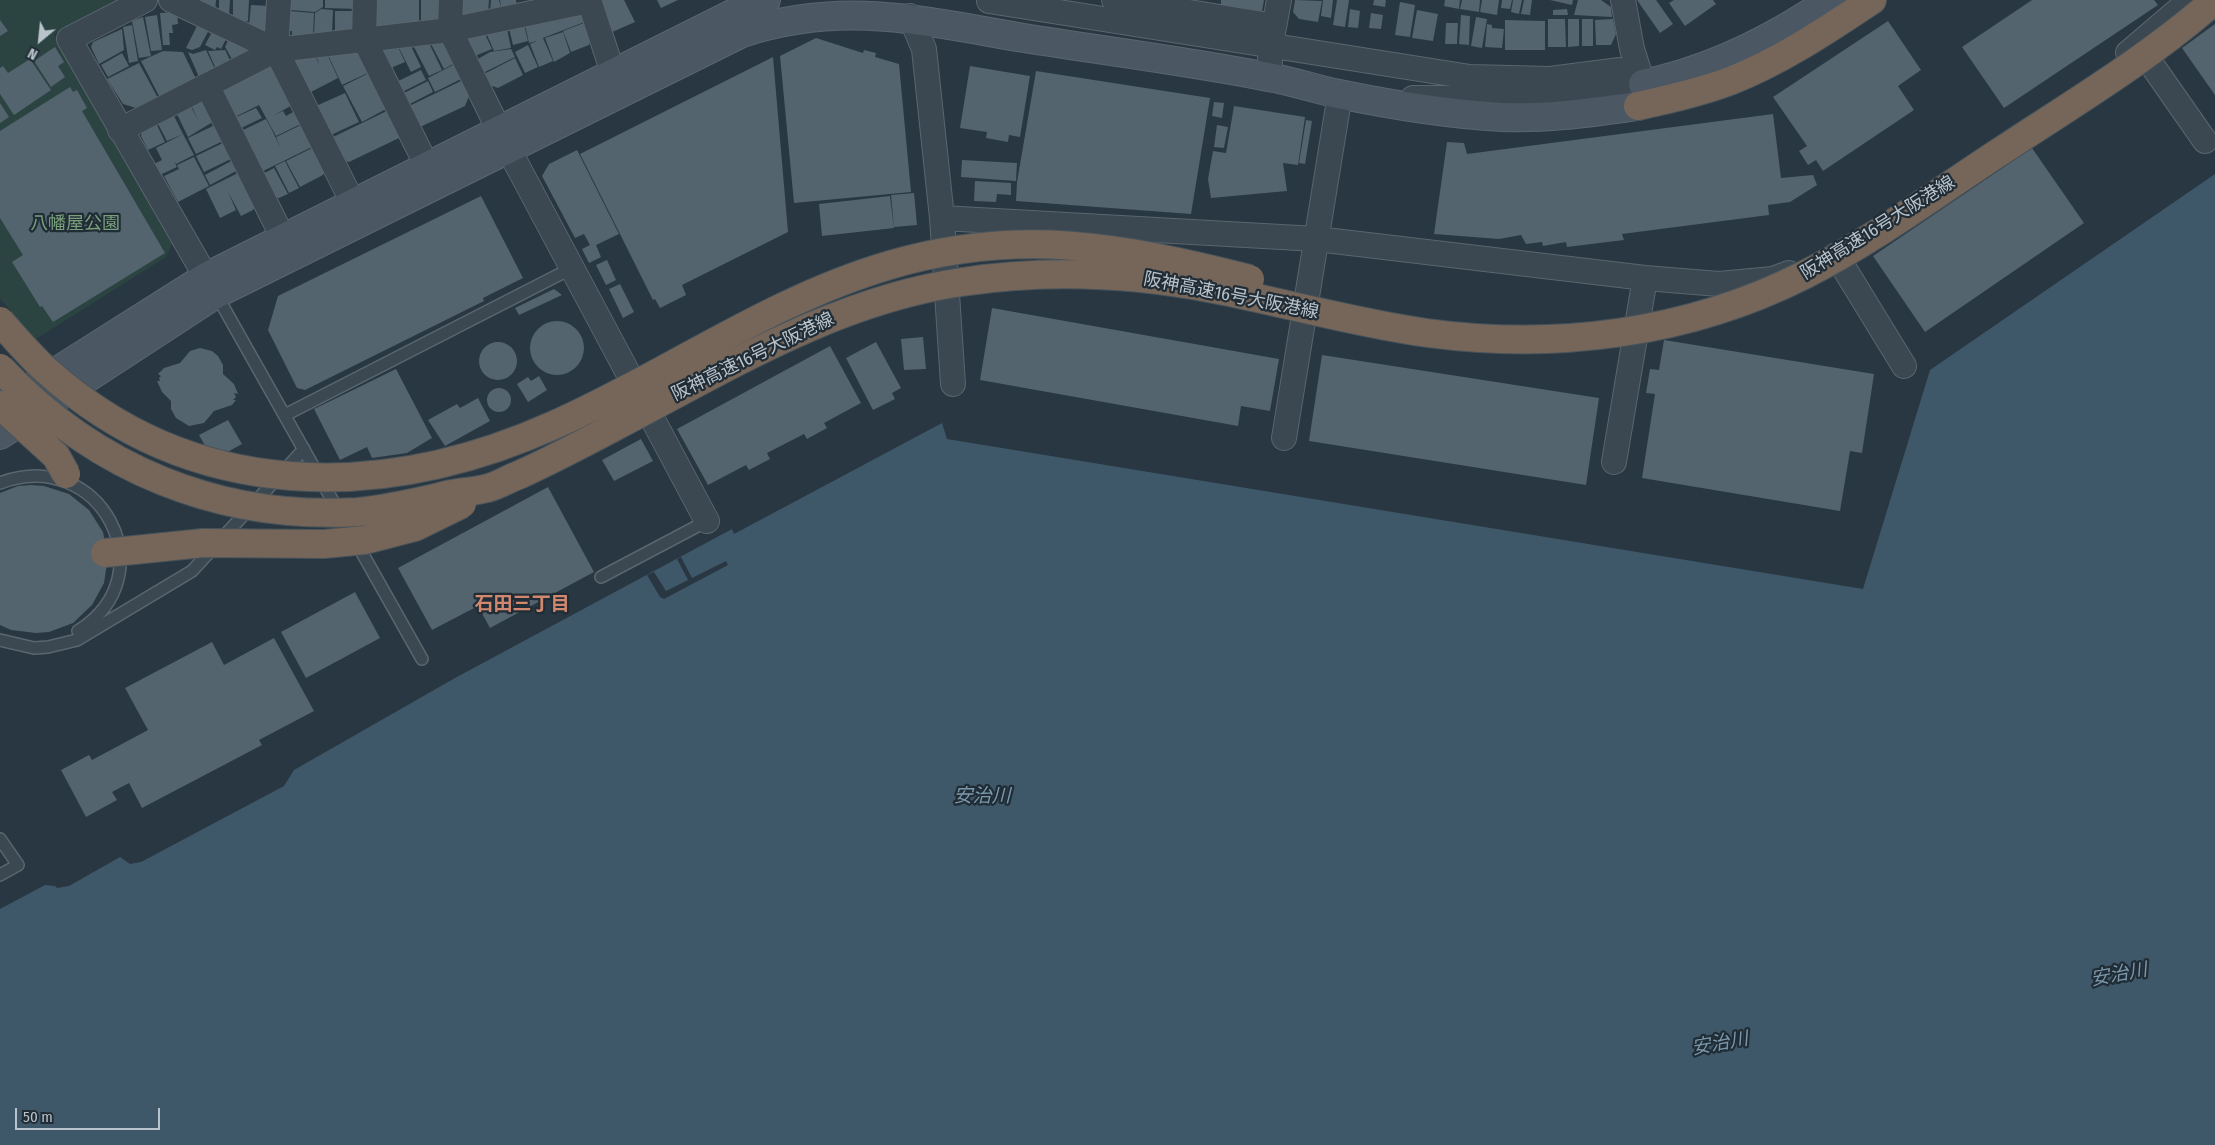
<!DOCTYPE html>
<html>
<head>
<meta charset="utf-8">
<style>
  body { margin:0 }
  #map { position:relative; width:2215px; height:1145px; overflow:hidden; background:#283741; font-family:"Fira Sans Condensed",sans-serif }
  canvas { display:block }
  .north { position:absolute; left:15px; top:15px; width:50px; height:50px; -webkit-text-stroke:4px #212d36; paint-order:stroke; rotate:208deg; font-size:14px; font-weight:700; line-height:20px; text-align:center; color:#b9c3cb }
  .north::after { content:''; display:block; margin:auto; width:18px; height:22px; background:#b9c3cb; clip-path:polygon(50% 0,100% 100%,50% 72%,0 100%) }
  .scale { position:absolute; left:15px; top:1108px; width:145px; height:22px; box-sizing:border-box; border:2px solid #b9c3cb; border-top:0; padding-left:6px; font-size:15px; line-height:18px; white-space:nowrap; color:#b9c3cb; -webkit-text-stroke:4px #212d36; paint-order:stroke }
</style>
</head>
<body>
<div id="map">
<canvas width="2215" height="1145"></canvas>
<div class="north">N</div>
<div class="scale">50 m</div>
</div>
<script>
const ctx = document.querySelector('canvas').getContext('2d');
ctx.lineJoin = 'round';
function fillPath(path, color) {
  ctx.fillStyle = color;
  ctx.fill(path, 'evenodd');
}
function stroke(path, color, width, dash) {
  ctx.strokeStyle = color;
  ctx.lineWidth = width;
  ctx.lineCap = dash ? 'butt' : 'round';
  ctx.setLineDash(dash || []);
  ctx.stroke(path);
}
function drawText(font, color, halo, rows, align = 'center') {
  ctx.font = font + ' "Fira Sans Condensed","Noto Sans JP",sans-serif';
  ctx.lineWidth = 4.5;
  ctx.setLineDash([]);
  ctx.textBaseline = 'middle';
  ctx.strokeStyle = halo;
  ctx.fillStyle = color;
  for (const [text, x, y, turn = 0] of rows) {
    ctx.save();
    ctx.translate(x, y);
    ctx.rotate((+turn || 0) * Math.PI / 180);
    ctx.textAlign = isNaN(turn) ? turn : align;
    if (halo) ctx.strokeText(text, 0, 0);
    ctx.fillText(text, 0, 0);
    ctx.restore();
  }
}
fillPath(new Path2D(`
  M0 0H122L54 34 172 244 166 257 36 339 0 299Z`), '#2b4442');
fillPath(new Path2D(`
  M2215 174V1145H0V909L45 885 55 886 57 888 69 886 120 857 130 864 141 862 284 786 294 770 455 678 732 529 734 534 942 423 947 439 1863 589 1930 370Z`), '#3f5869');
fillPath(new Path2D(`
  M681 557 692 578 726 561 728 565 664 599 660 597 647 575 654 572 666 591 688 580 677 559Z`), '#283741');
fillPath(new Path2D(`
  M190 0H216L215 12Z
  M219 0H230L229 16H219Z
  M233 0H249L248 21H233Z
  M290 0H323V7L315 12 290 10Z
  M325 0H358V9L325 8Z
  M372 0H419V23L378 28 371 22Z
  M421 0H443L442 13 436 21 421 22Z
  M461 0H489L488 13 466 17 460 11Z
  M491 0H499L501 7 500 0H516L517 7 490 12Z
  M598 0H624L635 22 610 33Z
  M657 0H678L661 8Z
  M1221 0H1264L1262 11 1221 5Z
  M1295 0 1322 1 1318 22 1299 19 1293 12Z
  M1323 0H1333L1331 18 1321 16Z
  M1337 0H1349L1345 27 1333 25Z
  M1374 0H1386L1385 7 1373 5Z
  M1445 0H1460L1459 9 1444 6Z
  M1462 0H1480L1479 12 1460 9Z
  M1482 0H1499L1497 15 1480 12Z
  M1502 0H1512L1510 9 1501 8Z
  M1513 0H1522L1519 14 1511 12Z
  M1524 0H1532L1530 15 1521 14Z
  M1550 0H1573L1572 5Z
  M1578 0H1601L1611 7 1612 17 1574 15Z
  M1637 0H1656L1673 24 1660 33Z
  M1674 0H1713L1716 4 1685 26 1669 3Z
  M2032 0H2154L2158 5 2004 108 1962 47Z
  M1400 2 1415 5 1410 37 1395 35Z
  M251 5 270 6 269 30 263 36 249 26Z
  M321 9 333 10 332 34H314L315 13Z
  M579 9 587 21 543 38 553 61 539 67 530 44 537 41 529 43 524 20 556 13 559 24 557 14Z
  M1350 9 1360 11 1358 28 1348 27Z
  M1567 9 1568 15H1553V10Z
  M1417 10 1438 14 1433 41 1412 38Z
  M289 11 314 13 313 36 292 35V31H288Z
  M335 11H356V23L350 32 335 31Z
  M177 12 178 24 172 25 173 33H169L170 45H163L160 13Z
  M1371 13 1383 15 1381 29 1369 28Z
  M157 15 162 50 151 51 145 17Z
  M1461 15 1470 16 1469 45 1459 44Z
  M143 17 151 56 139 58 132 21Z
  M1476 17 1487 19 1482 48 1471 46Z
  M1548 19H1565L1566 47H1548Z
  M1568 19H1579V46L1568 47Z
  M1582 19H1593V46H1582Z
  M1613 19 1616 34 1611 45H1596L1595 20Z
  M0 20 8 31 0 36Z
  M523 20 528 41 513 45 508 24Z
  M1505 20 1545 21V50H1505Z
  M589 21 592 36 589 45 571 52 563 31Z
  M1888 21 1921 70 1898 86 1914 110 1823 171 1816 160 1808 165 1799 151 1807 146 1773 97Z
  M199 22 210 28 200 47 192 50 186 48Z
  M1446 23H1458L1457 44H1445Z
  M506 24 511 48 494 51 484 28Z
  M1487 24 1492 25V28L1504 29 1502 48 1485 47Z
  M2215 24V95L2182 48Z
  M132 25 138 61 129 63 123 27Z
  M122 29 124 50 99 64 91 47 93 42Z
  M213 30 227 37 221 49 217 47 215 50 205 45Z
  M484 32 492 49 475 56 467 40 471 34Z
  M563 32 570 53 554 62 545 38Z
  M230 36 252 51 233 61 225 47Z
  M816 38 863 53 864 50 876 53 875 57 899 64 911 192 794 203 780 56Z
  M438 40 447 44 457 62 444 69 430 42Z
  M428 41 442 70 429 76 414 47Z
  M410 44 421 67 411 72 398 46Z
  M397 45 405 62 386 70 381 48Z
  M528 45 538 67 525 73 515 52Z
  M55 47 64 62 58 66 65 77 51 87 34 61Z
  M511 49 515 57 483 73 476 60 490 52Z
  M206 50 215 69 199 77 188 52 193 54Z
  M225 50 231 62 216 69 208 51Z
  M355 50 364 54 372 71 342 85 329 57 340 52Z
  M163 51 183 52 196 79 159 96 141 61Z
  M122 53 129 66 108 77 101 65Z
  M327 54 338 78 309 93 294 64 297 58 315 56 319 64 316 55Z
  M773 57 788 232 682 285 686 295 660 308 655 299 653 300 580 154Z
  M515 58 523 75 498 88 489 85 484 74Z
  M30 59 51 90 14 115 0 94V68L3 66 8 73Z
  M139 63 158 98 136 108 123 104 107 79Z
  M268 65 275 67 294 104 273 116 283 111 286 116 295 111 301 124 276 136 259 105 231 119 220 95 223 87Z
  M453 65 461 79 435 92 428 78Z
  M970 66 1030 76 1020 137 1009 135 1008 142 986 138 987 132 960 128Z
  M421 70 426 80 398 94 392 84Z
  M1036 71 1210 98 1191 214 1016 201 1017 182Z
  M371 72 383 95 379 97 386 109 362 122 343 86Z
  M428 81 433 92 404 107 398 96Z
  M461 81 469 96 465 106 420 127 405 108Z
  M70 87 73 92 77 90 87 108 82 111 165 253 53 322 42 306 40 307 12 262 23 255 0 218V131Z
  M345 93 359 122 331 135 316 106Z
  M200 100 206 102 216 120 188 137 176 112 190 105 198 120 191 105Z
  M1214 102 1224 103 1222 118 1212 116Z
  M0 103 9 117 0 123Z
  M1234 106 1305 117 1298 165 1283 163 1287 191 1211 198 1208 179 1213 151 1226 153Z
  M256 108 262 118 237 130 232 119Z
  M391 109 400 130 399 138 349 162 342 160 331 138Z
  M173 114 183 134 167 141 157 122Z
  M1773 114 1781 178 1813 175 1817 185 1790 202 1768 205 1769 215 1622 234 1624 240 1567 247 1566 242 1543 246 1542 242 1526 244 1521 235 1499 239 1434 234 1447 142 1464 143 1467 154Z
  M266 119 271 128 262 132 271 128 281 149 276 137 303 124 308 133 299 137 308 133 314 146 259 173 239 132Z
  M1306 120 1312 121 1305 164 1299 163Z
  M155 121 165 142 148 150 141 136 143 127Z
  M217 124 225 140 196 154 188 138Z
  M1217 125 1228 127 1224 148 1214 147Z
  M183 134 194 155 176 164 174 161 177 167 160 175 154 164 162 160 156 148Z
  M227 141 235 157 204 172 196 156Z
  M314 147 325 170 323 175 300 187 286 161Z
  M2032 148 2084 223 1925 332 1873 256Z
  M577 150 619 234 596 245 601 257 589 263 582 249 590 245 584 234 575 238 542 176 549 164Z
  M194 157 209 186 178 202 164 176 179 169 177 165Z
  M235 159 240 169 210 185 205 175Z
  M962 160 1017 163 1016 181 961 177Z
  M285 161 299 188 289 193 275 166Z
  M274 168 288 194 279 198 269 195 259 176Z
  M242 171 257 201 253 210 241 216 228 192 236 210 220 218 206 189Z
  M975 181 1011 183V195L997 194 996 202 974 201Z
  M914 193 917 225 894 227 891 195Z
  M481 196 523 278 483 298 484 301 305 390 297 388 268 330 278 296Z
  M890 196 894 228 822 236 819 204Z
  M607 260 616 280 606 285 596 265Z
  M620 284 634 312 623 318 609 289Z
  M554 289 562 295 519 315 515 308Z
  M992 308 1279 359 1270 411 1241 406 1238 426 980 380Z
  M530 348a27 27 0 1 1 54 0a27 27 0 1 1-54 0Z
  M923 337 926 369 904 370 901 339Z
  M1664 340 1874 374 1862 453 1850 451 1840 511 1642 478 1655 394 1646 393 1650 369 1659 370Z
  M876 342 901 388 892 393 895 399 873 410 846 358Z
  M479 361a19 19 0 1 1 38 0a19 19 0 1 1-38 0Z
  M830 346 861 403 824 423 827 428 807 439 804 434 767 453 770 459 749 470 746 465 708 485 677 429Z
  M200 348 212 351 218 356 223 365V374L234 384 238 394 234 393 236 397 233 400H236L232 405 214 411 204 423 189 426 176 418 171 409V401L162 392 157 381H160L159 378 161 376 158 374 164 368 180 363 190 351Z
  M1322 355 1599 398 1586 485 1309 441Z
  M396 369 432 438 407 453 372 458 367 447 340 460 314 409Z
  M539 376 547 390 528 402 517 384 528 377 531 381Z
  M487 400a12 12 0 1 1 24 0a12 12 0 1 1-24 0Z
  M478 398 490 421 445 446 428 420 457 404 460 408Z
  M228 420 242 444 213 460 199 435Z
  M641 439 653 461 614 481 602 460Z
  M31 485 44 486 69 494 89 510 103 532 108 557 104 583 92 605 73 623 49 632 36 633 11 630 0 625V493L18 486Z
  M548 487 594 572 490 628 478 606 432 630 398 568Z
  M355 592 380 638 306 678 281 632Z
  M274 638 314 711 259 740 262 745 142 808 129 783 112 792 117 800 86 817 61 770 89 755 92 760 148 730 125 688 212 642 224 665Z`), '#53646e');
const lane = new Path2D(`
  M216 294 422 659
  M285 415 570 269
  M0 483C99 445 169 574 78 631
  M601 577 707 521
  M0 640 34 648 48 647 77 640 192 571 304 449
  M0 839 18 865 0 875`);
const street = new Path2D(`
  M145 0 69 39 206 277
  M171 0 276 50 450 30 589 1
  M279 0 276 50 353 203
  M365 0 364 39 427 166
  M451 0 450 30 499 130
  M589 0 613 73
  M1114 0 1263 24
  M1623 0 1632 49 1643 84
  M989 1 1470 77 1550 79 1620 70 1643 84
  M910 16 924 49 942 218 953 384
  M2138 45 2205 141
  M2128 53 2190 0
  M1269 77 1271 44 1279 0
  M207 85 283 238
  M1413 98C1489 98 1568 101 1643 84
  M120 130 276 50
  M509 150 707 521
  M942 218 1317 239 1645 278 1719 284 1773 279 1789 273
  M1836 255 1904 366
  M1284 438 1340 94
  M1614 462 1645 278`);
const secondary = new Path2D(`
  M1643 84C1711 70 1773 39 1830 0
  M5 404 206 277 744 8 766 0
  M0 435 216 294 742 33C844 0 922 21 1024 38 1105 51 1187 61 1268 77 1292 81 1315 89 1339 94 1392 105 1448 114 1502 117 1548 119 1593 112 1638 106`);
const highway = new Path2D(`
  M1638 106C1669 99 1701 92 1730 81 1781 61 1827 30 1872 0`);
stroke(lane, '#5a666e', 14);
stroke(street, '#5a666e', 26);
stroke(secondary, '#5a666e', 30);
stroke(highway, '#47535b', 30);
stroke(lane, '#3c4851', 11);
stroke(street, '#3c4851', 24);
stroke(secondary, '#4b5864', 28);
stroke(highway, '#76665a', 28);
const highwayBridge = new Path2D(`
  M0 321C15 338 30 356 47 371 193 502 382 502 554 425 667 375 770 300 890 265 1020 227 1123 247 1250 279
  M0 368C95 469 219 520 357 512 390 509 421 501 452 494 464 492 476 491 488 488 499 485 510 478 521 474 554 459 586 442 618 425 728 367 837 300 962 282 1047 269 1130 273 1214 289 1286 303 1355 323 1427 333 1556 350 1687 334 1804 275 1872 241 1934 195 1998 153 2072 104 2148 59 2215 0
  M0 405 56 456 66 474
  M105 553 203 543 324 544 365 540 415 527 462 504`);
stroke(highwayBridge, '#47535b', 30, []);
stroke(highwayBridge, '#76665a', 28);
drawText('18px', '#799f7b', '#212d36', [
  ["八幡屋公園",75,224]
]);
drawText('18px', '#b9c3cb', '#212d36', [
  ["阪神高速16号大阪港線",1878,228,-32],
  ["阪神高速16号大阪港線",1231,296,11],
  ["阪神高速16号大阪港線",753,357,-26]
]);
drawText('bold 19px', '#d1886f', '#212d36', [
  ["石田三丁目",522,605]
]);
drawText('italic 19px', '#7c98ac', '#212d36', [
  ["安治川",982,797],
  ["安治川",2119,975,-10],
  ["安治川",1720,1044,-10]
]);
</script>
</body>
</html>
